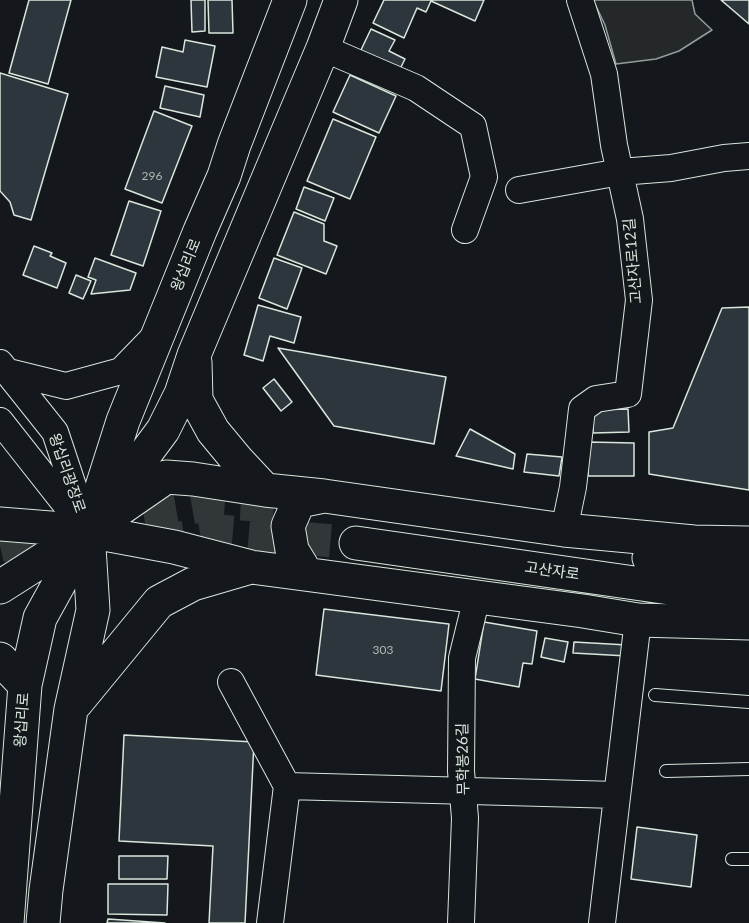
<!DOCTYPE html>
<html>
<head>
<meta charset="utf-8">
<style>
  body { margin:0 }
  canvas { display:block; background:#14181c }
</style>
</head>
<body>
<canvas width="749" height="923"></canvas>
<script>
const ctx = document.querySelector('canvas').getContext('2d');
ctx.lineJoin = 'round';
function fillPath(path, color) {
  ctx.fillStyle = color;
  ctx.fill(path, 'evenodd');
}
function stroke(path, color, width, dash) {
  ctx.strokeStyle = color;
  ctx.lineWidth = width;
  ctx.lineCap = dash ? 'butt' : 'round';
  ctx.setLineDash(dash || []);
  ctx.stroke(path);
}
function drawText(font, color, halo, rows, align = 'center') {
  ctx.font = font + ' Lato,"Noto Sans KR",sans-serif';
  ctx.lineWidth = 4.5;
  ctx.setLineDash([]);
  ctx.textBaseline = 'middle';
  ctx.strokeStyle = halo;
  ctx.fillStyle = color;
  for (const [text, x, y, turn = 0] of rows) {
    ctx.save();
    ctx.translate(x, y);
    ctx.rotate((+turn || 0) * Math.PI / 180);
    ctx.textAlign = isNaN(turn) ? turn : align;
    if (halo) ctx.strokeText(text, 0, 0);
    ctx.fillText(text, 0, 0);
    ctx.restore();
  }
}
const parking = new Path2D(`
  M593 0H692L695 14 712 30 679 51 656 59 616 64 605 25Z`);
fillPath(parking, '#24282b');
stroke(parking, '#939e99', 1.5);
const building = new Path2D(`
  M29 0H71L48 84 9 73Z
  M191 0H205V31L192 32Z
  M208 0H232L233 33H209Z
  M384 0H484L475 21 431 1 426 12 417 8 404 38 373 23Z
  M721 0H749V24Z
  M371 29 395 40 389 51 405 59 399 71 360 52Z
  M185 40 215 46 207 87 156 77 162 47 183 52Z
  M0 73 68 94 31 220 14 215 10 202 0 191Z
  M350 75 396 96 379 133 333 112Z
  M165 86 204 95 200 117 160 108Z
  M154 111 192 126 162 203 125 189Z
  M333 119 376 137 350 199 307 181Z
  M304 187 334 198 325 221 296 209Z
  M129 201 161 211 143 266 111 255Z
  M294 212 324 224V241L337 246 326 274 277 255Z
  M34 246 52 253 50 256 66 263 57 288 23 275Z
  M95 258 136 273 130 290 91 294 96 280 88 277Z
  M274 258 302 268 287 309 259 298Z
  M76 275 91 281 83 299 69 293Z
  M258 305 301 317 294 343 270 336 263 361 244 355Z
  M749 307V490L649 474V432L673 428 722 308Z
  M278 348 446 377 434 444 334 426Z
  M274 379 292 402 281 411 263 388Z
  M628 409 629 432 593 433V410Z
  M470 429 515 454 513 469 456 456Z
  M588 442 634 443V476H588Z
  M527 454 562 457 559 476 524 472Z
  M324 609 449 624 441 691 316 675Z
  M484 622 537 631 532 664 523 663 519 687 475 679Z
  M545 638 568 642 564 662 541 657Z
  M574 642 627 645V656L573 653Z
  M124 735 254 742 245 923H209L213 846 119 841Z
  M637 827 697 835 691 887 631 879Z
  M119 856H168L167 879H119Z
  M108 884H168L167 915 108 914Z
  M108 919 165 923H107Z`);
fillPath(building, '#2c363c');
stroke(building, '#d8e6dc', 1.5);
stroke(new Path2D(`
  M152 543 220 531 356 543
  M0 546 76 528 219 503 296 507`), '#313739', 33, [33, 16]);
const lane = new Path2D(`
  M655 695 749 702
  M666 771 749 769
  M732 859H749`);
const street = new Path2D(`
  M323 48 416 88 473 126 484 177 465 230
  M519 190 620 172 671 168 724 158 749 156
  M0 363 55 432 88 531
  M9 372 66 386 121 371 152 339
  M0 421 78 520
  M564 530 573 487 582 409 596 399 628 394 639 300 630 219 614 145 604 74 580 0
  M231 682 287 786 270 923
  M287 786 617 795
  M461 923 465 818 461 771 462 658 477 597
  M602 923 638 620`);
const primary = new Path2D(`
  M195 362 196 400 213 431 237 460 265 490
  M0 524 88 531 174 547 251 567 583 611 638 620 749 623
  M356 543 704 593 749 594
  M649 558 706 567 749 568
  M306 573 292 550 288 526 299 501 324 496
  M0 587 88 531 166 477 193 479 265 490 324 496 564 530 694 542 749 543
  M0 659 25 685
  M76 703 159 602 193 584 251 567
  M7 923 25 685 40 618 88 531 163 430 181 394 194 355 323 48 341 0
  M43 923 46 890 71 709 93 610 88 531 123 421 200 231 224 176 234 145 290 0`);
stroke(lane, '#d8e6dc', 14);
stroke(street, '#d8e6dc', 28);
stroke(primary, '#d8e6dc', 35);
stroke(lane, '#14181c', 12);
stroke(street, '#14181c', 26);
stroke(primary, '#14181c', 33);
drawText('12px', '#adbab4', null, [
  ["296",152,176],
  ["303",383,650]
]);
drawText('15px', '#d8e6dc', '#14181c', [
  ["고산자로12길",633,261,-95],
  ["왕십리로",186,265,-68],
  ["왕십리광장로",67,473,71],
  ["고산자로",552,571,8],
  ["왕십리로",22,720,-86],
  ["무학봉26길",463,759,-91]
]);
</script>
</body>
</html>
